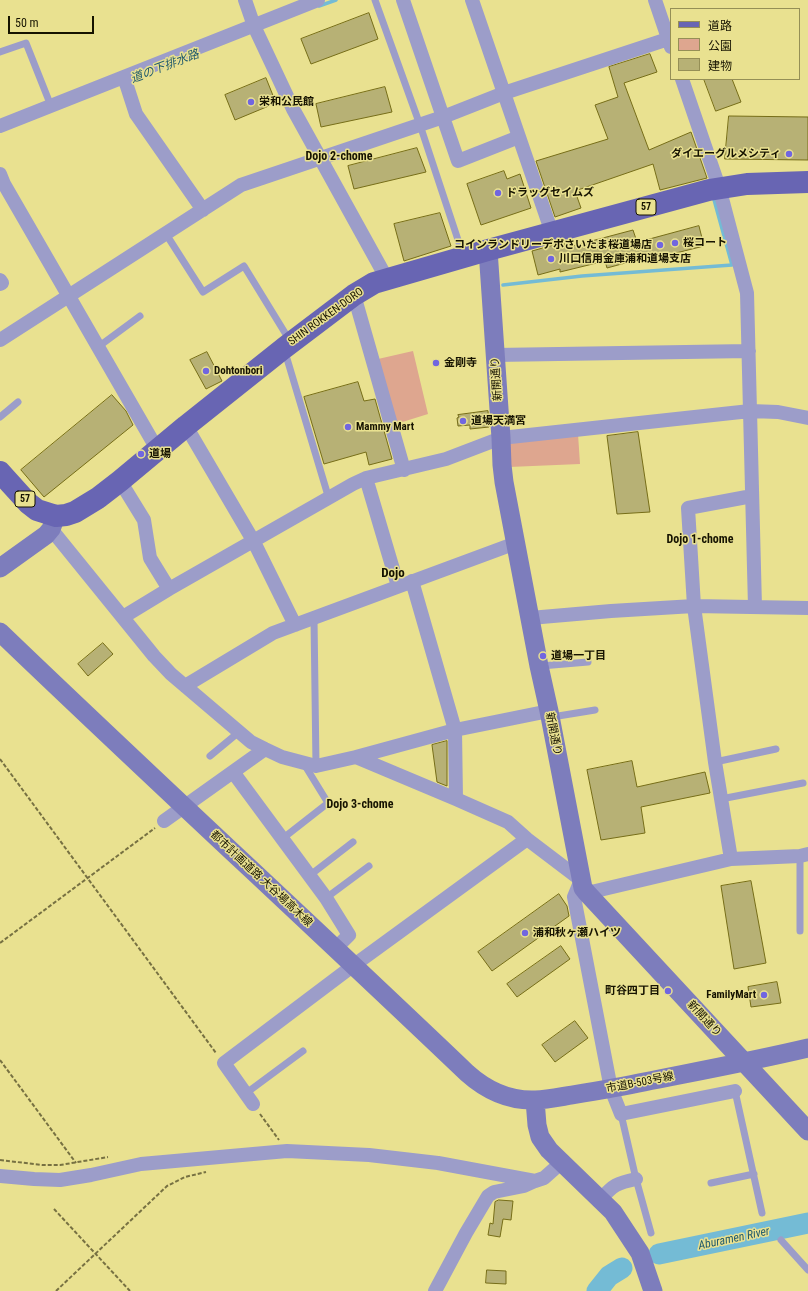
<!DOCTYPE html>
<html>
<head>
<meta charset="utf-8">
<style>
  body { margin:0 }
  #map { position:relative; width:808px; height:1291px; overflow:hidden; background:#e9e190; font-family:"Roboto Condensed","Noto Sans JP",sans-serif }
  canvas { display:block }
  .legend { position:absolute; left:670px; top:8px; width:130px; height:72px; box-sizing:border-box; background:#e9e190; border:1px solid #958f56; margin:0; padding:5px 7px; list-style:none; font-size:12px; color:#161300 }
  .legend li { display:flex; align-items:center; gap:8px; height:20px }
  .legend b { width:20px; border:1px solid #958f56 }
  .scale { position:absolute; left:8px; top:16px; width:86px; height:18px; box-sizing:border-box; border:2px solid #161300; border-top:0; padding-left:5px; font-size:12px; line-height:14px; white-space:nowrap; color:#161300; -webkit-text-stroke:3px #e9e190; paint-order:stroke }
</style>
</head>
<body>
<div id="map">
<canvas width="808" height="1291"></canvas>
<ul class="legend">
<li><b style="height:5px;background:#6865b3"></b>道路</li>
<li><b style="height:11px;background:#dea68f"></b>公園</li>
<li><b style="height:11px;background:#b7b175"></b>建物</li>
</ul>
<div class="scale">50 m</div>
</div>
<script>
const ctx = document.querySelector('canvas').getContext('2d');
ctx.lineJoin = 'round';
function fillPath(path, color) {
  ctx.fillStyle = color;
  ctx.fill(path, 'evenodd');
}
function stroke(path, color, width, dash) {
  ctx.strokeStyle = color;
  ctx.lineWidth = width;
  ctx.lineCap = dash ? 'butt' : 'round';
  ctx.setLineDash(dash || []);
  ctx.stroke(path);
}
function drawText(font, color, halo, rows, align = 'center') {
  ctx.font = font + ' "Roboto Condensed","Noto Sans JP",sans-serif';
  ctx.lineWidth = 3;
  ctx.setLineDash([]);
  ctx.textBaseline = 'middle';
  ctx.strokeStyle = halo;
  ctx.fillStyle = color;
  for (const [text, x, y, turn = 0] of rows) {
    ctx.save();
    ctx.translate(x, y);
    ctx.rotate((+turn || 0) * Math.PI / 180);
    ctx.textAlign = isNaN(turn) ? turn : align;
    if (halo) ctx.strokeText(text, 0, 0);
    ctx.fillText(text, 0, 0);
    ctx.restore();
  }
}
fillPath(new Path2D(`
  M413 351 428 414 396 424 378 359Z
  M578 434 580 464 509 467 508 446 514 439Z`), '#dea68f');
stroke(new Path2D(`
  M319 6 336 0
  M503 285 582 276 732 265 713 196`), '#74bbd5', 3.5);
stroke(new Path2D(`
  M659 1254 808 1223
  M597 1291 609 1276 622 1268`), '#74bbd5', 21);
const building = new Path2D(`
  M369 13 378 39 311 64 301 39Z
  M650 54 657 72 624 83 649 150 691 132 707 178 660 190 653 164 575 191 581 208 555 217 536 161 608 139 595 105 618 97 609 67Z
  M266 78 276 103 235 120 225 95Z
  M704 79H732L741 102 716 111Z
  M385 87 392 112 321 127 316 104Z
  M729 116 808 117V160L725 159Z
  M417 148 426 172 354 189 348 166Z
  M504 171 507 179 520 174 531 208 481 225 467 184Z
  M440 213 451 246 404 261 394 224Z
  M699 226 704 246 652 259 651 256 607 268 605 261 560 272V269L538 275 532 251 564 242 565 248 633 230 637 242Z
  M207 352 222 381 206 389 190 360Z
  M358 382 364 401 375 399 392 459 369 465 366 452 324 464 304 397Z
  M112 395 126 411 133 425 44 497 21 470Z
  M488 411 489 427 470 429V425L458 426 457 418 459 417 458 415Z
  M638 432 650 512 617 514 607 436Z
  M103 643 113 654 88 676 78 664Z
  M447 741V786L437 782 432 745Z
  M632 761 637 787 705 772 710 793 641 807 645 833 601 840 587 770Z
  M751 881 766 963 734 969 721 886Z
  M559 894 567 906 569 916 492 971 478 952Z
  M561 946 570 959 517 997 507 984Z
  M777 982 781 1003 751 1007 748 987Z
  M575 1021 588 1038 555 1062 542 1045Z
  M499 1200 513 1201 511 1220 503 1219 500 1237 488 1235 490 1223 493 1224 495 1202Z
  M487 1270 506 1271V1284L486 1283Z`);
fillPath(building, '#b7b175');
stroke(building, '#766d18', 1);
stroke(new Path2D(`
  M0 759 216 1053
  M0 943 155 828
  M0 1060 76 1163
  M260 1114 279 1140
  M0 1160 42 1165H60L108 1157
  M54 1209 130 1291
  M56 1291 167 1186 185 1177 206 1172`), '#777142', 2, [4, 2]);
stroke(new Path2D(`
  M375 0 420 125 463 255
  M0 52 26 43 51 106
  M166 234 203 292 244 266 290 341
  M98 347 140 316
  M285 352 329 499
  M0 417 18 402
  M314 618 316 766
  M541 666 588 662
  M552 717 595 710
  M210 756 239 732
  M715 762 776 749
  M721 799 803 783
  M282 839 328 803 304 764
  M800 856V931
  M309 876 353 842
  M326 898 369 866
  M735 1091 762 1213
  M245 1094 303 1051
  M621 1114 636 1179 651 1233
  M711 1183 754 1174
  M781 1240 808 1270`), '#9c9dc9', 7);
stroke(new Path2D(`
  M245 0 254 26 293 109 387 279
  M403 0 458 161 519 137
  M472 0 552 233
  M655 0 671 47
  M124 77 136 114 203 210
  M682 79 719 187 747 293 755 607
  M0 126 318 0
  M0 174 4 184 157 449
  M0 280 2 283 0 284
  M354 295 404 470
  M0 340 241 185 443 117 504 93 668 39
  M495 355 749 351
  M186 426 254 542 295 625
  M366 478 398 586
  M120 481 144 520 150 558 169 589
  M51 529 154 656 171 674 251 742 265 749 282 757 316 766 356 757 456 799 508 822 527 839 581 880 574 897 611 1089 621 1114 735 1091
  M412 581 455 730 456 799
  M123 617 169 589 353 484 366 478 446 459 501 438 750 411 778 412 808 418
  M530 618 611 611 694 606 808 608
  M185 686 273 633 516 543
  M356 757 455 730 549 711
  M233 772 326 898 349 935 336 948
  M164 821 265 749
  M731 859 715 762 694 606 688 508 752 496
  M587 893 731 859 800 856 808 854
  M253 1104 224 1063 346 971 527 839
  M0 1176 34 1179 60 1180 91 1175 141 1164 287 1151 369 1155 438 1163 535 1181 544 1178 562 1162
  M601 1199C613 1185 617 1183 636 1179
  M435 1291 466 1233 488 1196 494 1192 524 1186 535 1181`), '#9c9dc9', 14);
stroke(new Path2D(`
  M488 250 501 438 502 465 504 482 539 666 549 711 583 888 587 893 808 1131
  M0 568 46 535 51 529 56 516
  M0 632C154 780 312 925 467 1073 486 1090 509 1101 535 1100 547 1100 560 1097 572 1095 596 1091 620 1087 644 1082 699 1071 753 1061 808 1048
  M535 1100 537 1125 540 1137 549 1150 613 1212 640 1253 653 1291`), '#7d7dbc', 19);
stroke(new Path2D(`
  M0 472 28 503 37 510 56 516 66 515 75 512 98 498 120 481 186 426 284 348 354 295 374 283 488 250 709 190 747 184 808 182`), '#6865b3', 22);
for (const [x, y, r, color] of [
  [251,102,4,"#7166e0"],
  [789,154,4,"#7166e0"],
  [498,193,4,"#7166e0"],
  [675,243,4,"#7166e0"],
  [660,245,4,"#7166e0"],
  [551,259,4,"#7166e0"],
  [436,363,4,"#7166e0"],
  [206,371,4,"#7166e0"],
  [463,421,4,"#7166e0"],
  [348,427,4,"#7166e0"],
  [141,454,4,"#7166e0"],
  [543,656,4,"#7166e0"],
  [525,933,4,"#7166e0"],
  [668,991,4,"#7166e0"],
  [764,995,4,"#7166e0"]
]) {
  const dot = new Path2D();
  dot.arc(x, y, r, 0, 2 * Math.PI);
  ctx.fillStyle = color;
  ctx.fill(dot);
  stroke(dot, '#e9e190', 1.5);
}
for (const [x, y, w] of [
  [646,207,20],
  [25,499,20]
]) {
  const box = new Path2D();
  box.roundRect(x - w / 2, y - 8, w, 16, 3);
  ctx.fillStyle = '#e9e190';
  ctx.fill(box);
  stroke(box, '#161300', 1);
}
drawText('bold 10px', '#161300', null, [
  ["57",646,207],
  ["57",25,499]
]);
drawText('bold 11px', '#161300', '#e9e190', [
  ["栄和公民館",259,102],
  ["ダイエーグルメシティ",781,154,"right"],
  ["ドラッグセイムズ",506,193],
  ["桜コート",683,243],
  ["コインランドリーデポさいたま桜道場店",652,245,"right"],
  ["川口信用金庫浦和道場支店",559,259],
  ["金剛寺",444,363],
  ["Dohtonbori",214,371],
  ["道場天満宮",471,421],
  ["Mammy Mart",356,427],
  ["道場",149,454],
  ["道場一丁目",551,656],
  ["浦和秋ヶ瀬ハイツ",533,933],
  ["町谷四丁目",660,991,"right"],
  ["FamilyMart",756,995,"right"]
], 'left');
drawText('11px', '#161300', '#e9e190', [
  ["SHIN ROKKEN-DORO",326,317,-36],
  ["新開通り",497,379,-94],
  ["新開通り",553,734,79],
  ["都市計画道路 大谷場高木線",261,879,43],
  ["新開通り",704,1019,47],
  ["市道B-503号線",640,1083,-11]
]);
drawText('italic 12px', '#1f596c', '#e9e190', [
  ["道の下排水路",165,67,-21],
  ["Aburamen River",734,1239,-12]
]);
drawText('bold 12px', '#161300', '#e9e190', [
  ["Dojo 2-chome",339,157],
  ["Dojo 1-chome",700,540],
  ["Dojo 3-chome",360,805]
]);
drawText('bold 13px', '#161300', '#e9e190', [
  ["Dojo",393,574]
]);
</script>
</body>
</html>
